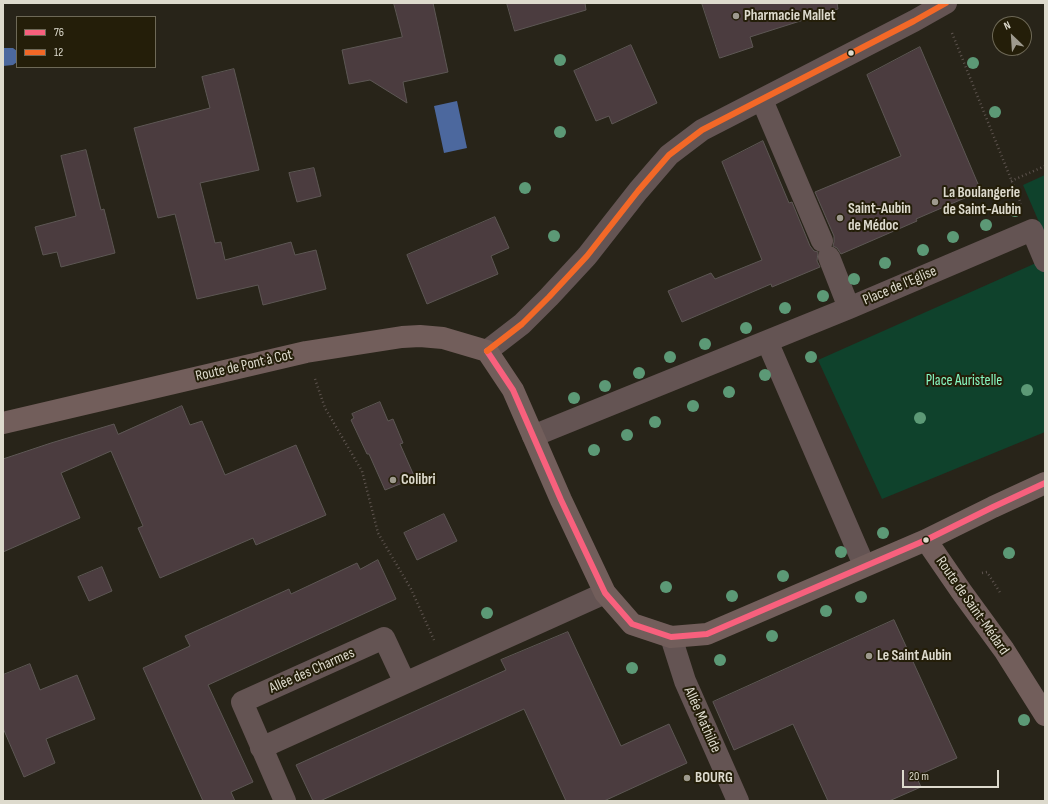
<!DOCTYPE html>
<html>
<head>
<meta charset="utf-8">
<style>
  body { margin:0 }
  #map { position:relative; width:1048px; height:804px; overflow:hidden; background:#282419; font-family:"Sofia Sans Condensed",sans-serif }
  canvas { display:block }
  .frame { position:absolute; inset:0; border:4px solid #dddacd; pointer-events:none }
  .legend { position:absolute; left:16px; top:16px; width:140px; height:52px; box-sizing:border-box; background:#241e09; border:1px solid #6e6957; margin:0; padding:5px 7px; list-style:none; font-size:12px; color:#dddacd }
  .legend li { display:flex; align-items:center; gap:8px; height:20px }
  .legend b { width:20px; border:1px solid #6e6957 }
  .north { position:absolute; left:992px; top:16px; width:40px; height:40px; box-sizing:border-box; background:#241e09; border:1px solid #6e6957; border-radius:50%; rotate:335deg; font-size:11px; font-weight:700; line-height:16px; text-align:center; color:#dddacd }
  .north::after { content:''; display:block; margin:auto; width:14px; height:18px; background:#9e9a8e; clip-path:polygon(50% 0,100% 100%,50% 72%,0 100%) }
  .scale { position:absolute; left:902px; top:770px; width:97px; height:18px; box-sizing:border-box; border:2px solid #dddacd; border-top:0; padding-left:5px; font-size:12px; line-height:14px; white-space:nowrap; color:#dddacd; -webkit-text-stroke:3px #241e09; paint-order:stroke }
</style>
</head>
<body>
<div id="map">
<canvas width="1048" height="804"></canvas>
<div class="frame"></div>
<ul class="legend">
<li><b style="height:5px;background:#f8607d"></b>76</li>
<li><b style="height:5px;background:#f36827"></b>12</li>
</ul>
<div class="north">N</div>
<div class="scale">20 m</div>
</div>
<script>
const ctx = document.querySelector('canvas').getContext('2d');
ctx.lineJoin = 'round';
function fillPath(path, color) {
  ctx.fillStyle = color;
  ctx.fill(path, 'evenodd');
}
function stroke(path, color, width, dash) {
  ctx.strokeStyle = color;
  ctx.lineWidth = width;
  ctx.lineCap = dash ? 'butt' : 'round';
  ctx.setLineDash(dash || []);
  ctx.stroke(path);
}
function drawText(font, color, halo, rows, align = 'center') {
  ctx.font = font + ' "Sofia Sans Condensed",sans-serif';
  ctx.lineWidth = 4;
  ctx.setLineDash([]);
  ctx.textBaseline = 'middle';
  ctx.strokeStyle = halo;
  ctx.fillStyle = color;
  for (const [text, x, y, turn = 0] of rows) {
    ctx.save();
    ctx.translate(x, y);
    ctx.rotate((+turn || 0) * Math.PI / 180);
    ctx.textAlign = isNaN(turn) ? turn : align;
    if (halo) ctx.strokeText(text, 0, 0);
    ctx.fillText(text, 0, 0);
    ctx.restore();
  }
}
fillPath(new Path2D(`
  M1045 175V236L1023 185Z
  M1045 259V432L882 499 818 360Z`), '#0f422c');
fillPath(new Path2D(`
  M3 48H13L17 51V62L13 65 3 66Z
  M457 101 467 148 444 153 434 106Z`), '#4c689e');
const building = new Path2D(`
  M394 3H433L448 72 403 82 407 103 370 80 349 84 342 50 402 37Z
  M507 3H585L586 10 515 31Z
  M702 3H837L838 9 750 37 753 47 720 58Z
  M631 45 657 103 612 124 609 116 596 121 574 71Z
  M920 47 981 191 916 219 917 221 841 254 837 248 833 246 834 242V236L815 192 901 156 867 75Z
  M234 69 259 170 200 183 215 243 221 242 225 260 291 242 295 255 316 250 326 289 263 305 258 285 197 299 175 214 158 218 134 128 210 108 202 77Z
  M763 141 789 203 792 202 810 246 814 251 818 252 817 261 820 267 772 287 771 284 682 322 668 291 711 273 715 279 762 260 722 162Z
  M86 150 101 210 104 209 115 253 61 267 57 252 43 255 35 227 76 216 61 156Z
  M314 168 321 196 297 202 289 173Z
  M495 217 509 248 491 256 498 274 427 304 407 255Z
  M380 402 388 421 393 419 403 443 400 444 415 478 385 490 369 454H367L351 420 354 418 352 414Z
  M182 406 190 425 202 421 225 475 296 445 326 515 256 545 253 538 160 578 138 528 143 526 111 451 61 473 80 518 3 552V459L51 443 114 424 118 434Z
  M444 514 457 541 417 560 404 533Z
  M378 560 396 599 208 685 253 782 231 792 235 801H203L143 668 190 646 185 636 289 589 291 594 357 563 360 569Z
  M102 567 112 591 89 601 78 577Z
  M894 620 957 758 916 776 921 787 889 801H828L793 724 734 750 713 702Z
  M568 632 621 746 669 724 687 763 604 801H566L524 709 320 801H313L296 765 506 670 501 660Z
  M30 664 40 690 77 675 95 719 46 739 55 763 24 777 3 728V675Z`);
fillPath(building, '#4b3c3f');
stroke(building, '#5d5754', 1);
stroke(new Path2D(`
  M952 33 1021 204
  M1011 181 1045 166
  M315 379 325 408 362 471 378 533 411 589 434 640
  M982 573 987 572 1001 594`), '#5e544f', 2.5, [1, 3]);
stroke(new Path2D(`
  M762 100 822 241
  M829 257 849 308
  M767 341 864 565
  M487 351 522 324 549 297 587 256 638 191 669 155 702 130 914 21 946 3
  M533 436 849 308 1032 230 1045 261
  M671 637 685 681 738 801
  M405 683 605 593
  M261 748 405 683 384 638 242 702 285 801`), '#645453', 22);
stroke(new Path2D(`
  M3 423 306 352 402 337 420 336 443 338 487 351 513 390 561 500 605 593 632 624 671 637 707 634 926 540 993 507 1045 483
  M926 540 961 591 1004 650 1045 715`), '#725e5b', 22);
stroke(new Path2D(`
  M487 351 513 390 561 500 605 593 632 624 671 637 707 634 926 540 993 507 1045 483`), '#f8607d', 6);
stroke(new Path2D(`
  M487 351 522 324 549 297 587 256 638 191 669 155 702 130 914 21 946 3`), '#f36827', 6);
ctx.fillStyle = '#5c9976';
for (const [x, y] of [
  [560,60],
  [973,63],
  [995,112],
  [560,132],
  [525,188],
  [1015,211],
  [986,225],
  [554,236],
  [953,237],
  [923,250],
  [885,263],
  [854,279],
  [823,296],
  [785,308],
  [746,328],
  [705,344],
  [670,357],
  [811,357],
  [639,373],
  [765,375],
  [605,386],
  [1027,390],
  [729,392],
  [574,398],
  [693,406],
  [920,418],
  [655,422],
  [627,435],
  [594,450],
  [883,533],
  [841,552],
  [1009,553],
  [783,576],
  [666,587],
  [732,596],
  [861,597],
  [826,611],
  [487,613],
  [772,636],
  [720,660],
  [632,668],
  [1024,720]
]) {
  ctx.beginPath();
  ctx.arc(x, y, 6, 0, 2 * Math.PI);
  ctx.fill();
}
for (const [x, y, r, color] of [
  [736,16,4,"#9e9a8e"],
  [851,53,3.5,"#dddacd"],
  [935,202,4,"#9e9a8e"],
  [840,218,4,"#9e9a8e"],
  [393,480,4,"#9e9a8e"],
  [926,540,3.5,"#dddacd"],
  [869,656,4,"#9e9a8e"],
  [687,778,4,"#9e9a8e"]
]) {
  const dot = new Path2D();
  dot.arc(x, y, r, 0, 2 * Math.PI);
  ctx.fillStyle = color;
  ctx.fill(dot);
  stroke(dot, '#241e09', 1.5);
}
drawText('bold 15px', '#dddacd', '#241e09', [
  ["Pharmacie Mallet",744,16],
  ["La Boulangerie",943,193],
  ["de Saint-Aubin",943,210],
  ["Saint-Aubin",848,209],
  ["de Médoc",848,226],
  ["Colibri",401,480],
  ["Le Saint Aubin",877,656],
  ["BOURG",695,778]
], 'left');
drawText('15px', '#dddacd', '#241e09', [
  ["Place de l'Eglise",900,286,-23],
  ["Route de Pont à Cot",244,366,-13],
  ["Route de Saint-Médard",972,606,55],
  ["Allée des Charmes",312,671,-24],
  ["Allée Mathilde",702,720,66]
]);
drawText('15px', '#87f8c2', '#241e09', [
  ["Place Auristelle",964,381]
]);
</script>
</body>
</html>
